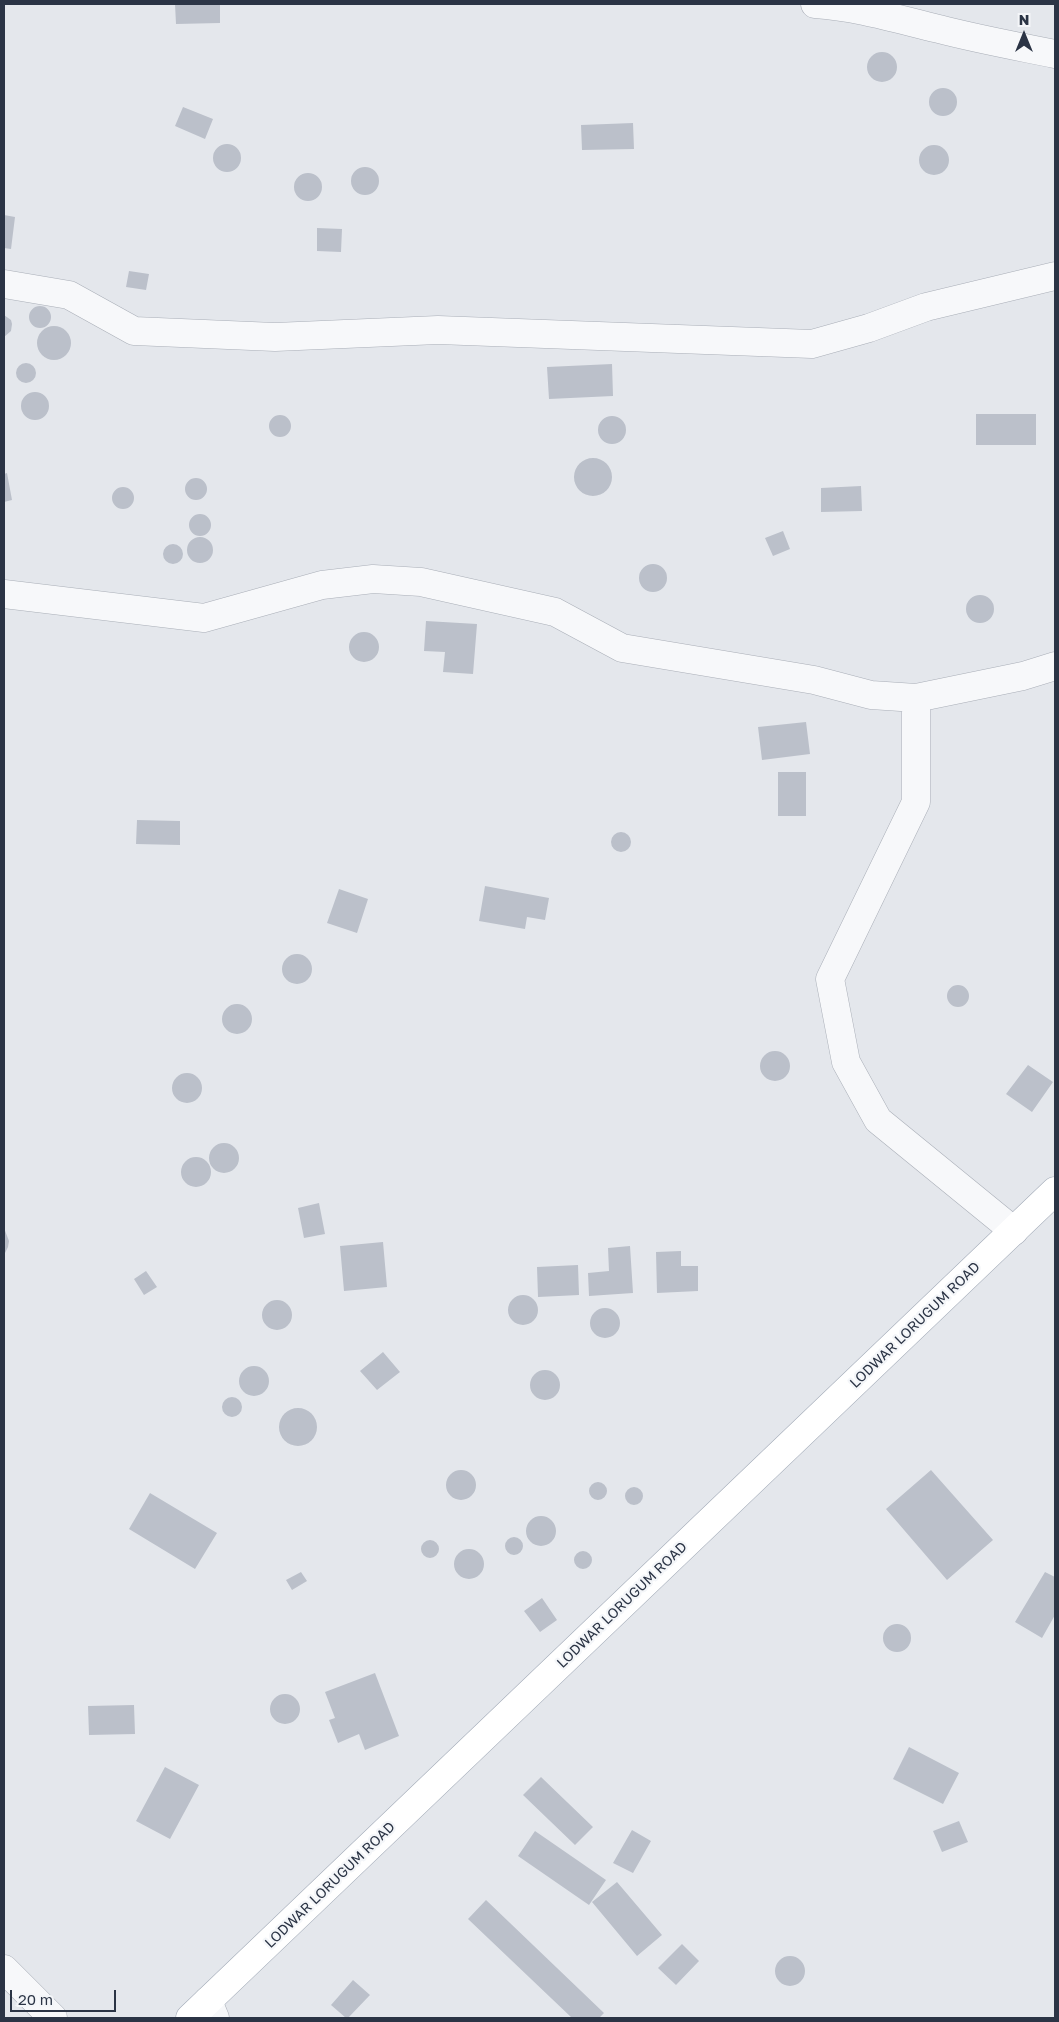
<!DOCTYPE html>
<html>
<head>
<meta charset="utf-8">
<style>
  body { margin:0 }
  #map { position:relative; width:1059px; height:2022px; overflow:hidden; background:#e4e7ec; font-family:"Golos Text",sans-serif }
  canvas { display:block }
  .frame { position:absolute; inset:0; border:5px solid #2b3445; pointer-events:none }
  .north { position:absolute; left:999px; top:10px; width:50px; height:50px; -webkit-text-stroke:4px #f4f6f9; paint-order:stroke; rotate:0deg; font-size:14px; font-weight:700; line-height:20px; text-align:center; color:#2b3445 }
  .north::after { content:''; display:block; margin:auto; width:18px; height:22px; background:#2b3445; clip-path:polygon(50% 0,100% 100%,50% 72%,0 100%) }
  .scale { position:absolute; left:10px; top:1990px; width:106px; height:22px; box-sizing:border-box; border:2px solid #2b3445; border-top:0; padding-left:6px; font-size:15px; line-height:18px; white-space:nowrap; color:#2b3445; -webkit-text-stroke:4px #f4f6f9; paint-order:stroke }
</style>
</head>
<body>
<div id="map">
<canvas width="1059" height="2022"></canvas>
<div class="frame"></div>
<div class="north">N</div>
<div class="scale">20 m</div>
</div>
<script>
const ctx = document.querySelector('canvas').getContext('2d');
ctx.lineJoin = 'round';
function fillPath(path, color) {
  ctx.fillStyle = color;
  ctx.fill(path, 'evenodd');
}
function stroke(path, color, width, dash) {
  ctx.strokeStyle = color;
  ctx.lineWidth = width;
  ctx.lineCap = dash ? 'butt' : 'round';
  ctx.setLineDash(dash || []);
  ctx.stroke(path);
}
function drawText(font, color, halo, rows, align = 'center') {
  ctx.font = font + ' "Golos Text",sans-serif';
  ctx.lineWidth = 4.5;
  ctx.setLineDash([]);
  ctx.textBaseline = 'middle';
  ctx.strokeStyle = halo;
  ctx.fillStyle = color;
  for (const [text, x, y, turn = 0] of rows) {
    ctx.save();
    ctx.translate(x, y);
    ctx.rotate((+turn || 0) * Math.PI / 180);
    ctx.textAlign = isNaN(turn) ? turn : align;
    if (halo) ctx.strokeText(text, 0, 0);
    ctx.fillText(text, 0, 0);
    ctx.restore();
  }
}
fillPath(new Path2D(`
  M175 4H220V23L176 24Z
  M867 67a15 15 0 1 1 30 0a15 15 0 1 1-30 0Z
  M929 102a14 14 0 1 1 28 0a14 14 0 1 1-28 0Z
  M183 107 213 119 205 139 175 126Z
  M633 123 634 149 582 150 581 125Z
  M213 158a14 14 0 1 1 28 0a14 14 0 1 1-28 0Z
  M919 160a15 15 0 1 1 30 0a15 15 0 1 1-30 0Z
  M351 181a14 14 0 1 1 28 0a14 14 0 1 1-28 0Z
  M294 187a14 14 0 1 1 28 0a14 14 0 1 1-28 0Z
  M4 215 15 217 11 249 4 248Z
  M317 228 342 229 341 252 317 251Z
  M129 271 149 274 146 290 126 287Z
  M29 317a11 11 0 1 1 22 0a11 11 0 1 1-22 0Z
  M4 315 11 320 12 324 11 331 4 337Z
  M37 343a17 17 0 1 1 34 0a17 17 0 1 1-34 0Z
  M16 373a10 10 0 1 1 20 0a10 10 0 1 1-20 0Z
  M612 364 613 396 549 399 547 367Z
  M21 406a14 14 0 1 1 28 0a14 14 0 1 1-28 0Z
  M976 414H1036V445H976Z
  M269 426a11 11 0 1 1 22 0a11 11 0 1 1-22 0Z
  M598 430a14 14 0 1 1 28 0a14 14 0 1 1-28 0Z
  M574 477a19 19 0 1 1 38 0a19 19 0 1 1-38 0Z
  M7 473 12 500 4 502V474Z
  M185 489a11 11 0 1 1 22 0a11 11 0 1 1-22 0Z
  M861 486 862 511 821 512V488Z
  M112 498a11 11 0 1 1 22 0a11 11 0 1 1-22 0Z
  M189 525a11 11 0 1 1 22 0a11 11 0 1 1-22 0Z
  M783 531 790 549 773 556 765 538Z
  M187 550a13 13 0 1 1 26 0a13 13 0 1 1-26 0Z
  M163 554a10 10 0 1 1 20 0a10 10 0 1 1-20 0Z
  M639 578a14 14 0 1 1 28 0a14 14 0 1 1-28 0Z
  M966 609a14 14 0 1 1 28 0a14 14 0 1 1-28 0Z
  M426 621 477 624 473 674 443 672 445 652 424 651Z
  M349 647a15 15 0 1 1 30 0a15 15 0 1 1-30 0Z
  M806 722 810 754 762 760 758 727Z
  M778 772H806V816H778Z
  M137 820 180 821V845L136 844Z
  M611 842a10 10 0 1 1 20 0a10 10 0 1 1-20 0Z
  M485 886 549 898 545 920 527 917 525 929 479 921Z
  M339 889 368 899 357 933 327 923Z
  M282 969a15 15 0 1 1 30 0a15 15 0 1 1-30 0Z
  M947 996a11 11 0 1 1 22 0a11 11 0 1 1-22 0Z
  M222 1019a15 15 0 1 1 30 0a15 15 0 1 1-30 0Z
  M760 1066a15 15 0 1 1 30 0a15 15 0 1 1-30 0Z
  M1028 1065 1053 1082 1032 1112 1006 1094Z
  M172 1088a15 15 0 1 1 30 0a15 15 0 1 1-30 0Z
  M209 1158a15 15 0 1 1 30 0a15 15 0 1 1-30 0Z
  M181 1172a15 15 0 1 1 30 0a15 15 0 1 1-30 0Z
  M319 1203 325 1234 304 1238 298 1208Z
  M4 1228 9 1241 8 1247 4 1255Z
  M383 1242 387 1287 344 1291 340 1246Z
  M630 1246 633 1293 589 1296 588 1273 609 1271 608 1248Z
  M681 1251V1266H698V1291L657 1293 656 1252Z
  M578 1265 579 1295 538 1297 537 1267Z
  M146 1271 157 1287 144 1295 134 1279Z
  M508 1310a15 15 0 1 1 30 0a15 15 0 1 1-30 0Z
  M262 1315a15 15 0 1 1 30 0a15 15 0 1 1-30 0Z
  M590 1323a15 15 0 1 1 30 0a15 15 0 1 1-30 0Z
  M383 1352 400 1372 377 1390 360 1371Z
  M239 1381a15 15 0 1 1 30 0a15 15 0 1 1-30 0Z
  M530 1385a15 15 0 1 1 30 0a15 15 0 1 1-30 0Z
  M222 1407a10 10 0 1 1 20 0a10 10 0 1 1-20 0Z
  M279 1427a19 19 0 1 1 38 0a19 19 0 1 1-38 0Z
  M931 1470 993 1540 947 1580 886 1509Z
  M446 1485a15 15 0 1 1 30 0a15 15 0 1 1-30 0Z
  M589 1491a9 9 0 1 1 18 0a9 9 0 1 1-18 0Z
  M625 1496a9 9 0 1 1 18 0a9 9 0 1 1-18 0Z
  M150 1493 217 1533 195 1569 129 1529Z
  M526 1531a15 15 0 1 1 30 0a15 15 0 1 1-30 0Z
  M505 1546a9 9 0 1 1 18 0a9 9 0 1 1-18 0Z
  M421 1549a9 9 0 1 1 18 0a9 9 0 1 1-18 0Z
  M454 1564a15 15 0 1 1 30 0a15 15 0 1 1-30 0Z
  M574 1560a9 9 0 1 1 18 0a9 9 0 1 1-18 0Z
  M301 1572 307 1581 292 1590 286 1580Z
  M1045 1572 1055 1577V1615L1042 1638 1015 1622Z
  M542 1598 557 1620 540 1632 524 1611Z
  M883 1638a14 14 0 1 1 28 0a14 14 0 1 1-28 0Z
  M375 1673 399 1736 365 1750 359 1734 338 1743 329 1720 335 1718 325 1692Z
  M270 1709a15 15 0 1 1 30 0a15 15 0 1 1-30 0Z
  M134 1705 135 1734 89 1735 88 1706Z
  M909 1747 959 1773 943 1804 893 1779Z
  M165 1767 199 1785 170 1839 136 1821Z
  M541 1777 593 1827 575 1845 523 1795Z
  M959 1821 968 1842 942 1852 933 1831Z
  M632 1830 651 1841 633 1873 613 1863Z
  M535 1831 606 1880 589 1905 518 1856Z
  M617 1882 662 1935 637 1956 592 1902Z
  M486 1900 604 2013 599 2018H572L468 1919Z
  M682 1944 699 1961 676 1985 658 1968Z
  M775 1971a15 15 0 1 1 30 0a15 15 0 1 1-30 0Z
  M353 1980 370 1995 348 2018H346L331 2005Z`), '#bbc0ca');
const minor = new Path2D(`
  M815 4C858 7 897 19 939 29 977 39 1016 46 1055 54
  M4 284 69 295 134 331 275 337 438 330 812 344 869 328 926 307 1055 276
  M4 594 204 618 322 585 373 579 421 582 555 612 622 648 814 680 871 695 916 698 1023 676 1055 666
  M916 698V802L830 979 846 1062 878 1120 1014 1231
  M4 1969 53 2018
  M208 2001 215 2018`);
const major = new Path2D(`
  M190 2018 1055 1191`);
stroke(minor, '#a9aeb7', 29);
stroke(major, '#a3abb8', 29);
stroke(minor, '#f7f8fa', 28);
stroke(major, '#fff', 28);
drawText('14px', '#2b3445', '#f4f6f9', [
  ["LODWAR LORUGUM ROAD",915,1325,-44],
  ["LODWAR LORUGUM ROAD",622,1605,-44],
  ["LODWAR LORUGUM ROAD",330,1885,-44]
]);
</script>
</body>
</html>
